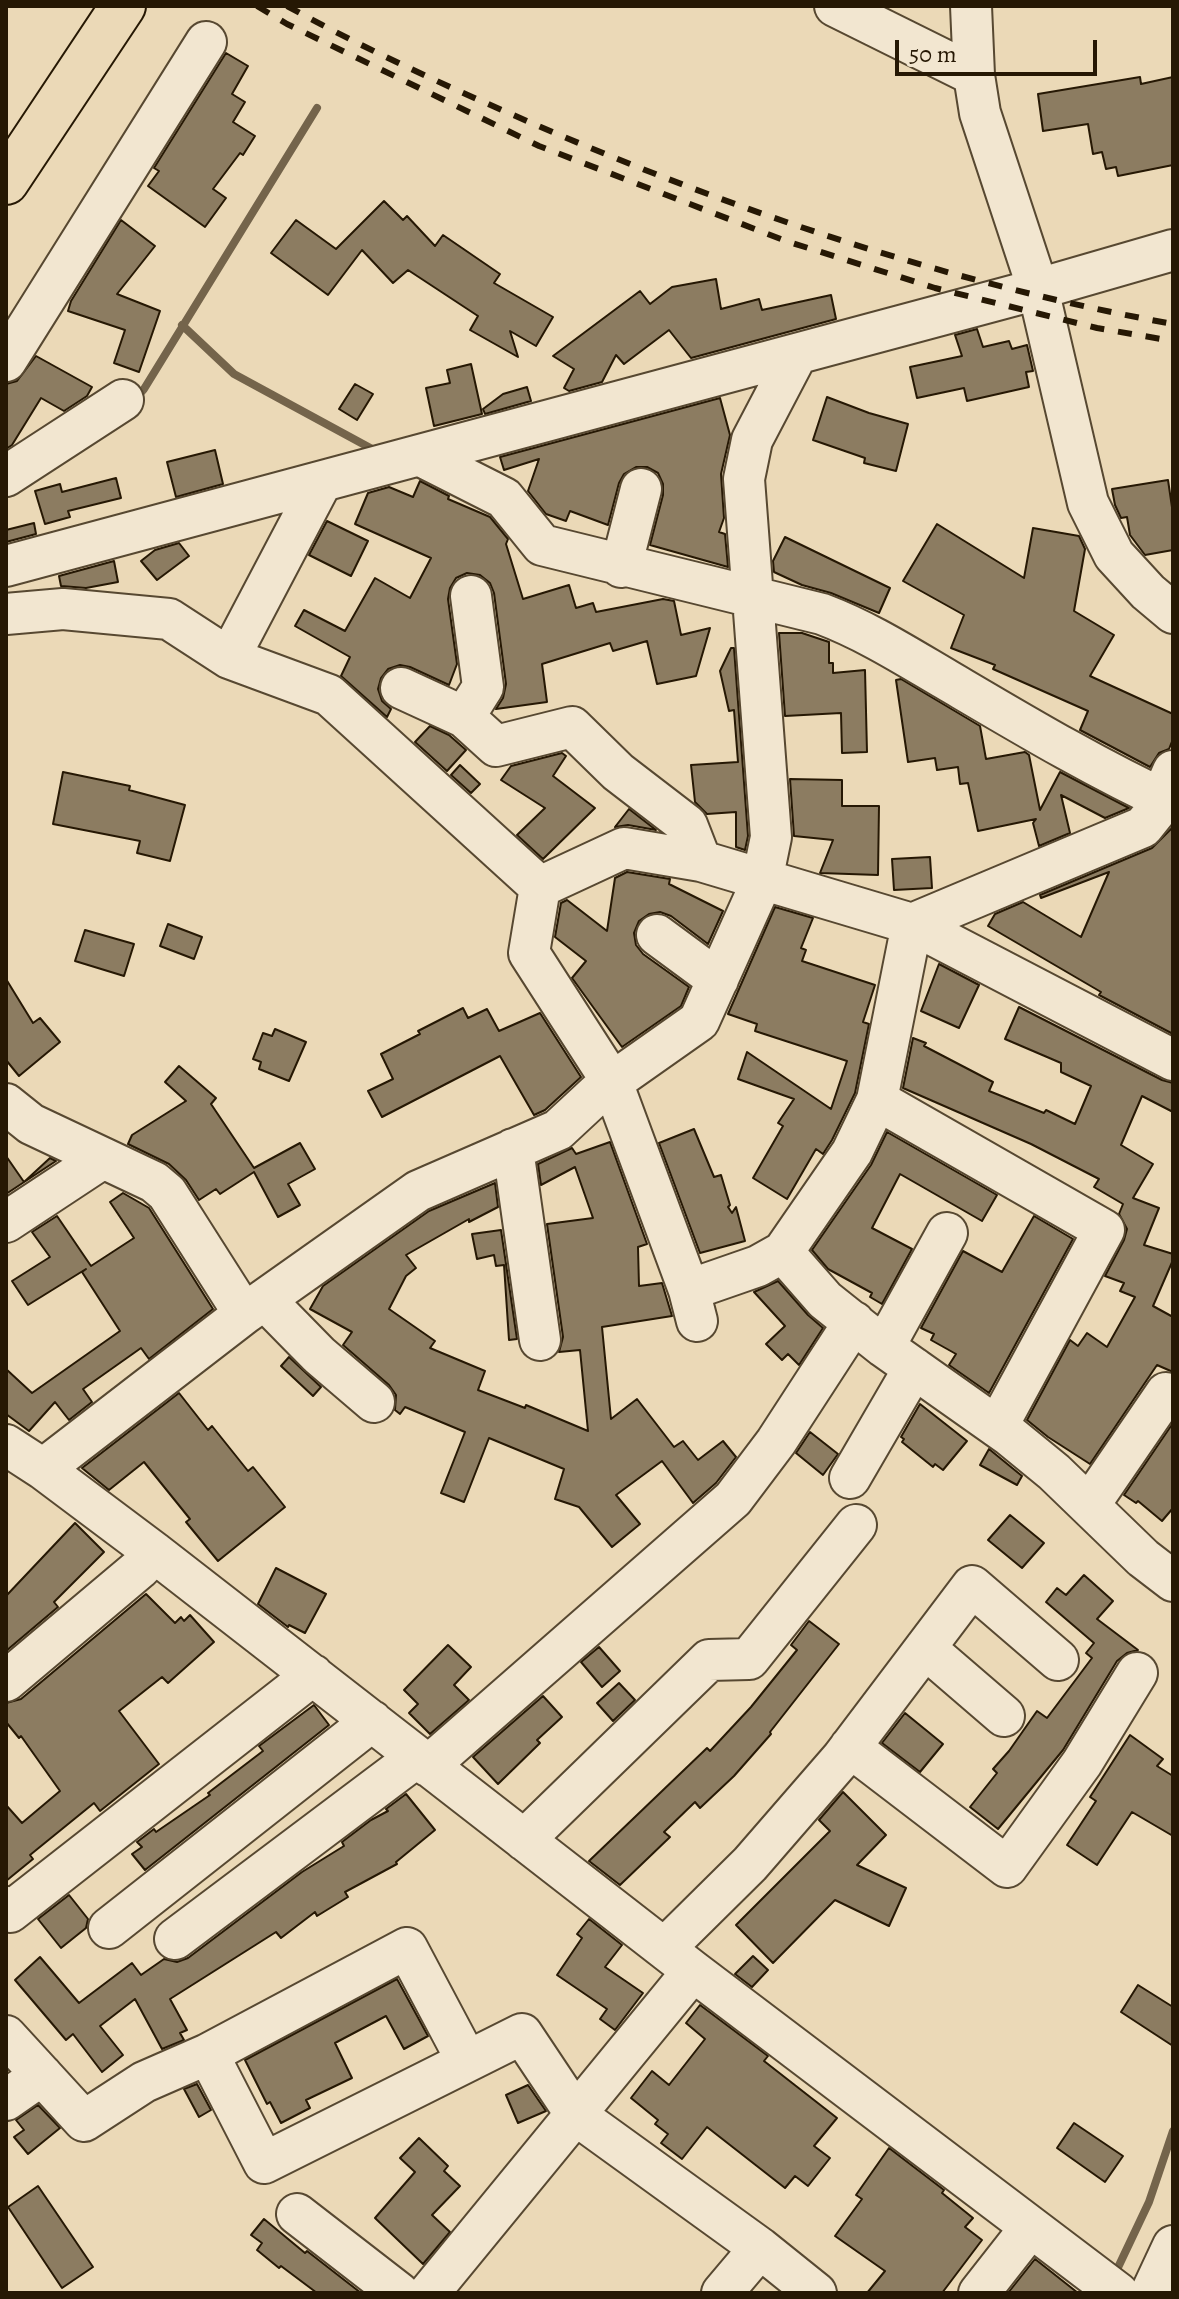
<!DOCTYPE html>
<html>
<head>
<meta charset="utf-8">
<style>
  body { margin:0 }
  #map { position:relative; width:1179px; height:2299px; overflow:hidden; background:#ebd9b7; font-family:Alegreya,serif }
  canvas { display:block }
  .frame { position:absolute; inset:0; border:8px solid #261804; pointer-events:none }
  .scale { position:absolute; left:895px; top:40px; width:202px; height:36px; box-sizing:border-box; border:4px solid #261804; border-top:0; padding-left:10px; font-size:24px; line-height:28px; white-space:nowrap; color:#261804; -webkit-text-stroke:6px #f2e6d0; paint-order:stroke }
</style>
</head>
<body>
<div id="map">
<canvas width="1179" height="2299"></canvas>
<div class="frame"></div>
<div class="scale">50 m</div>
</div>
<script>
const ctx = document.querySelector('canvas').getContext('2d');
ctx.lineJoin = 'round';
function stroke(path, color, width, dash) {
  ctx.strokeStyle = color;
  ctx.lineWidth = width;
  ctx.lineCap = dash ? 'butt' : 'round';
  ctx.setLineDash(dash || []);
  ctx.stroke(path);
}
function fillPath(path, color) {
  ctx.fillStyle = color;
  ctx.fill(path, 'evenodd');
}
stroke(new Path2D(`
  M182 325 234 374 374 450
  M135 399 144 389 317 108
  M1113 2278 1149 2202 1173 2131`), '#74644b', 8);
const building = new Path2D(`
  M226 53 248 66 232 94 245 102 233 122 255 136 243 155 240 153 213 189 226 198 205 227 148 186 159 171 154 168Z
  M1140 77 1141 84 1173 77V165L1118 176 1116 167 1106 169 1102 152 1093 154 1088 124 1043 131 1038 94Z
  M384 201 403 220 407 216 435 246 443 235 500 274 494 283 553 317 536 346 510 331 518 357 470 330 478 316 408 270 393 283 362 250 328 295 271 253 296 220 336 249Z
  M121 220 155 246 117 294 160 311 139 372 114 363 125 330 68 311 71 301Z
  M716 279 721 309 759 299 762 310 831 295 836 319 691 358 669 330 624 364 616 355 602 382 569 391 564 388 574 369 553 356 640 291 650 304 672 287Z
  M977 329 983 347 1009 341 1012 349 1027 345 1033 371 1026 372 1029 387 967 401 964 388 917 398 910 367 962 356 955 335Z
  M36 356 92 387 87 396 64 411 41 398 12 445 6 449V384L17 381Z
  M471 364 482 414 434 426 426 388 450 383 447 370Z
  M355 384 373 394 357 420 339 409Z
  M527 387 531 401 485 414 483 409 503 394Z
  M827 397 869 413 908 424 896 471 864 463 865 458 813 440Z
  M720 398 730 435 721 474 724 518 719 532 725 534 728 567 650 545 663 495V484L658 473 647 467H636L624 474 619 483 608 525 570 511 566 521 546 514 528 491 539 459 504 470 500 457Z
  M215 450 223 484 176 497 167 462Z
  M116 478 121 498 68 511 70 517 45 524 35 491 60 484 62 492Z
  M1168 480 1173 514V550L1145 555 1130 535 1127 517 1121 518 1115 505 1112 489Z
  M420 481 449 496 448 499 490 517 508 539 506 544 523 599 569 585 576 608 593 603 596 612 663 599 674 601 681 635 710 628 696 676 657 684 647 641 613 651 610 643 542 664 547 702 496 709 503 698 506 684 494 593 490 583 480 575 467 573 456 578 450 588 448 599 457 664 449 685 410 667 400 665 388 669 381 678 378 689 382 701 391 709 387 717 341 676 350 657 295 626 304 610 345 631 375 578 410 598 431 558 355 524 368 493 389 487 413 497Z
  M327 521 368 541 351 576 309 555Z
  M34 523 36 534 6 542V530Z
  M937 524 1024 578 1033 528 1079 536 1085 549 1074 611 1114 635 1090 676 1173 714V739L1169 749 1159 753 1150 767 1080 730 1088 711 993 669 995 665 951 648 964 615 903 581Z
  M785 537 890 588 879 613 831 593 802 585 774 572 773 561Z
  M179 543 189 556 157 580 141 561 155 550Z
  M114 561 118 582 86 588 61 586 59 576Z
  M779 633H802L829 642V663H833V673L865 670 867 752 842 753 841 713 785 716Z
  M731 648H734L748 836 745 850 736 847V812L707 814 695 802 691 765 738 762 734 710 729 711 720 671Z
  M901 679 980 726 986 759 1025 752 1029 755 1040 810 1060 772 1129 808 1105 818 1061 795 1070 833 1039 846 1033 823 1036 819 978 831 968 783 960 784 958 767 937 770 935 758 908 762 896 680Z
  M430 726 449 735 466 750 447 771 415 742Z
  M562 753 566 756 553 776 595 808 543 859 517 835 545 808 501 780 511 766Z
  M460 765 480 784 471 793 451 775Z
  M63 772 130 786 129 790 185 805 170 861 137 853 140 841 53 824Z
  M790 779 842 780V806H879L878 875 820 873 833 840 794 836Z
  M629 809 656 830 628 825 615 827Z
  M1173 827V1034L1099 995 1101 992 988 926 995 914 1023 902 1081 937 1109 872 1041 898 1040 895 1152 848Z
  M930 857 932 888 894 890 892 859Z
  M627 872 670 879 669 884 723 911 708 944 671 916 660 912 649 914 639 921 634 933 636 945 643 954 689 987 681 1006 622 1047 572 978 586 961 555 937 561 903 567 900 607 931 615 878Z
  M775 907 813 918 801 948 806 950 802 961 875 985 863 1022 869 1024 855 1093 832 1140 823 1154 816 1149 787 1199 753 1178 783 1126 778 1123 794 1099 738 1079 747 1052 831 1109 847 1061 755 1031 757 1024 728 1014Z
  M168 924 202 937 194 959 160 946Z
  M85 930 134 944 124 976 75 961Z
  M939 964 979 985 959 1028 921 1011Z
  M6 979 33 1023 40 1018 60 1042 19 1076 6 1060Z
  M1019 1007 1162 1080 1173 1083V1112L1142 1096 1121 1145 1153 1164 1133 1198 1159 1208 1144 1245 1173 1254V1260L1153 1306 1173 1317V1372L1157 1365 1090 1464 1048 1437 1027 1420 1070 1340 1078 1346 1087 1333 1107 1347 1135 1297 1120 1291 1124 1283 1105 1276 1124 1240 1127 1229 1119 1214 1123 1204 1094 1187 1099 1179 1031 1144 903 1088 913 1038 926 1043 924 1046 993 1082 989 1091 1044 1113 1046 1110 1075 1124 1091 1086 1061 1072V1063L1005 1039Z
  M463 1008 468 1018 487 1009 499 1031 540 1013 581 1077 545 1110 534 1115 500 1056 382 1117 368 1091 393 1079 381 1054 420 1034 418 1031Z
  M275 1029 306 1042 289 1081 259 1069 261 1062 253 1059 263 1033 272 1036Z
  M179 1066 216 1098 211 1104 254 1168 300 1143 315 1169 288 1184 300 1205 278 1217 254 1172 220 1194 216 1189 199 1200 186 1180 169 1164 128 1144 132 1135 186 1101 165 1082Z
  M694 1129 714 1177 721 1175 730 1205 728 1207 732 1213 736 1207 745 1241 700 1253 659 1143Z
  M887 1132 997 1195 982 1221 900 1174 872 1228 912 1249 882 1304 870 1297 872 1293 828 1269 812 1250 871 1165Z
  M610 1142 647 1244 638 1247 639 1286 662 1283 672 1316 602 1327 611 1419 637 1399 674 1447 683 1441 698 1460 723 1441 736 1457 716 1483 693 1503 662 1461 616 1495 640 1524 612 1547 579 1507 555 1499 564 1469 489 1438 464 1502 441 1493 465 1432 405 1407 400 1414 395 1410 396 1395 389 1385 343 1345 352 1332 310 1309 323 1286 429 1211 495 1183 498 1207 469 1222V1219L406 1255 416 1268 406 1276 389 1309 435 1341 430 1348 485 1371 478 1390 525 1408 526 1405 588 1431 580 1350 559 1352 563 1337 547 1224 593 1218 575 1167 541 1185 538 1164 572 1148 576 1154Z
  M6 1156 24 1182 50 1158 56 1161 6 1194Z
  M123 1193 149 1208 213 1309 149 1359 141 1348 83 1389 92 1402 69 1420 55 1402 29 1431 6 1414V1369L32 1393 120 1331 82 1272 86 1269 28 1305 12 1281 50 1257 32 1232 57 1216 91 1266 134 1238 110 1202Z
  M1034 1216 1073 1239 989 1393 949 1365 956 1354 931 1340 934 1334 921 1328 963 1251 1002 1272Z
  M501 1230 517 1339 509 1340 504 1265 496 1266 494 1255 477 1259 472 1234Z
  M778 1281 808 1315 823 1328 799 1365 788 1354 782 1360 766 1344 785 1326 754 1292Z
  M289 1357 321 1387 313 1396 281 1366Z
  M179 1393 208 1430 212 1426 248 1471 253 1467 285 1507 218 1561 186 1522 190 1519 144 1462 109 1490 82 1468Z
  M920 1404 967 1441 943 1470 935 1464 933 1467 902 1442 904 1439 901 1437Z
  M1173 1423V1508L1162 1521 1138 1501 1136 1503 1124 1495Z
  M810 1432 838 1454 823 1475 796 1453Z
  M989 1449 1022 1476 1017 1485 980 1465Z
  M1010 1515 1044 1543 1022 1568 988 1540Z
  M75 1523 104 1552 54 1602 58 1607 6 1651V1596Z
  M276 1568 326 1594 305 1633 289 1625 288 1627 258 1604Z
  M1084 1575 1113 1601 1097 1619 1138 1650 1127 1653 1117 1661 1063 1750 998 1829 970 1807 997 1773 993 1769 1009 1751 1037 1711 1047 1718 1092 1658 1086 1653 1094 1643 1046 1602 1057 1588 1066 1595Z
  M146 1594 175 1623 181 1617 184 1621 190 1615 214 1642 168 1683 162 1677 119 1711 159 1764 100 1811 94 1803 30 1855 33 1859 6 1881V1805L22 1823 60 1791 21 1736 19 1738 6 1722V1703L21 1699Z
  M809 1621 839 1644 770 1732 771 1734 734 1776 700 1808 695 1802 664 1832 670 1837 620 1885 589 1861 707 1748 710 1751 751 1707 797 1650 791 1645Z
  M448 1645 471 1667 454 1685 469 1700 430 1734 409 1713 418 1704 404 1690Z
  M599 1647 620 1671 602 1687 581 1662Z
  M619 1683 635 1700 613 1721 597 1703Z
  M543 1696 562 1717 537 1740 540 1743 498 1784 473 1757Z
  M314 1705 329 1725 145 1870 132 1854 142 1847 137 1842 154 1829 156 1832 210 1795 208 1793 263 1751 259 1746Z
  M905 1713 943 1744 920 1772 882 1743Z
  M1130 1735 1163 1759 1157 1766 1173 1776V1836L1132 1812 1097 1865 1067 1845 1096 1801 1090 1797Z
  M843 1792 886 1835 857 1865 906 1888 889 1926 835 1900 773 1963 736 1925 830 1831 819 1820Z
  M406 1794 435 1830 396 1862 397 1864 345 1892 348 1897 317 1916 315 1912 281 1938 276 1932 170 1999 187 2030 180 2033 184 2040 162 2049 135 1999 100 2026 123 2055 102 2072 73 2034 66 2040 15 1980 40 1957 79 2003 132 1963 141 1975 164 1959 177 1962 188 1958 302 1872 344 1846 342 1842 371 1820 388 1811 386 1809Z
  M69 1895 88 1919 86 1928 61 1948 38 1919Z
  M589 1919 622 1945 605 1967 643 1993 615 2030 600 2019 607 2009 557 1975 582 1938 577 1934Z
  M753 1956 768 1970 752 1987 735 1974Z
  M397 1979 428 2036 404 2049 386 2016 335 2043 352 2078 306 2100 310 2108 281 2123 270 2102 267 2104 245 2060Z
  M1138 1985 1173 2007V2046L1121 2012Z
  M700 2005 768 2056 764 2061 837 2118 814 2146 830 2158 808 2186 795 2176 785 2188 707 2127 682 2159 661 2143 668 2134 655 2124 658 2120 631 2098 652 2071 669 2085 705 2039 686 2023Z
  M197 2084 211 2110 199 2117 184 2089Z
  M528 2085 546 2111 518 2123 506 2095Z
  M38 2105 60 2128 28 2154 14 2137 24 2130 16 2120Z
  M1074 2123 1123 2156 1105 2182 1057 2148Z
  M419 2138 448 2166 444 2171 460 2186 432 2215 450 2232 423 2264 375 2218 415 2172 400 2158Z
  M889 2148 944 2190 942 2193 973 2218 965 2227 982 2240 942 2293H867L885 2271 835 2236 862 2199 856 2195Z
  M38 2186 93 2267 62 2288 8 2207Z
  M264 2219 305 2253 307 2251 361 2293H317L281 2266 279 2268 257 2250 262 2243 251 2235Z
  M1035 2259 1078 2293H1008Z`);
fillPath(building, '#8c7c61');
stroke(building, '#261804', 2);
const minor = new Path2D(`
  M835 6 974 75
  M971 6 974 75 980 113 1038 289 1088 503 1114 555 1148 592 1173 613
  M6 361 206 42
  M421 456 504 498 542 545 822 614C867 631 906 656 947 680 1020 723 1095 768 1173 804
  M6 476 123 400
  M6 566 1038 289 1173 250
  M621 567 641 489
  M6 614 63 609 169 619 229 658 329 695 540 887 624 848 701 861 912 924 1173 1060
  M229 658 321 483
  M401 688 464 717 496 746 572 727 618 772 687 825 701 861
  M464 717 483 687 471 596
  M1173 771 1155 812 1143 827 912 924 877 1100 852 1152 783 1252 825 1300 884 1347 1010 1436 1054 1472 1143 1558 1173 1581
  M540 887 529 953 612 1082 689 1290 697 1321
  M657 935 718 980
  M877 1100 1104 1230 997 1427
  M6 1104 31 1124 154 1182 167 1193 244 1314
  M513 1149 540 1340
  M6 1222 103 1158
  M689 1290 758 1266 783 1252
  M266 1301 319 1355 374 1402
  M884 1347 947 1233
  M6 1445 43 1469 155 1553 693 1971 1118 2293
  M43 1469 244 1314 418 1191 558 1130 601 1090 699 1021 762 881 771 837 744 479 752 440 797 354
  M850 1478 914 1368
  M1090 1504 1166 1393
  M925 1648 1004 1716
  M6 1681 139 1569 155 1553
  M850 1747 1007 1867 1082 1763 1137 1673
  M428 1766 733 1499 776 1442 854 1322
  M524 1840 709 1660 749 1659 856 1525
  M6 1907 10 1912 313 1675
  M109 1928 372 1721
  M175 1939 417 1757
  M665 1948 750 1864 842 1758 972 1586 1058 1660
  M6 2036 84 2121 144 2082 208 2054
  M467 2061 407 1948 208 2054 264 2163 522 2034 576 2115 760 2248 816 2293
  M6 2100 42 2075
  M297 2214 399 2293
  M429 2293 693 1971
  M722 2293 760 2248
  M979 2293 1030 2228
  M1151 2293 1173 2246`);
const major = new Path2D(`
  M6 182 123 6`);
stroke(minor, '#574831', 44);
stroke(major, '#261804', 48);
stroke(minor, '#f2e6d0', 40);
stroke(major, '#ebd9b7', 44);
stroke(new Path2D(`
  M257 6 287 24 539 146 786 241 935 288 1097 328 1173 341
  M287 6C365 49 446 86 527 121 734 211 951 284 1173 324`), '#261804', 6, [14, 14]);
</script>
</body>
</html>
